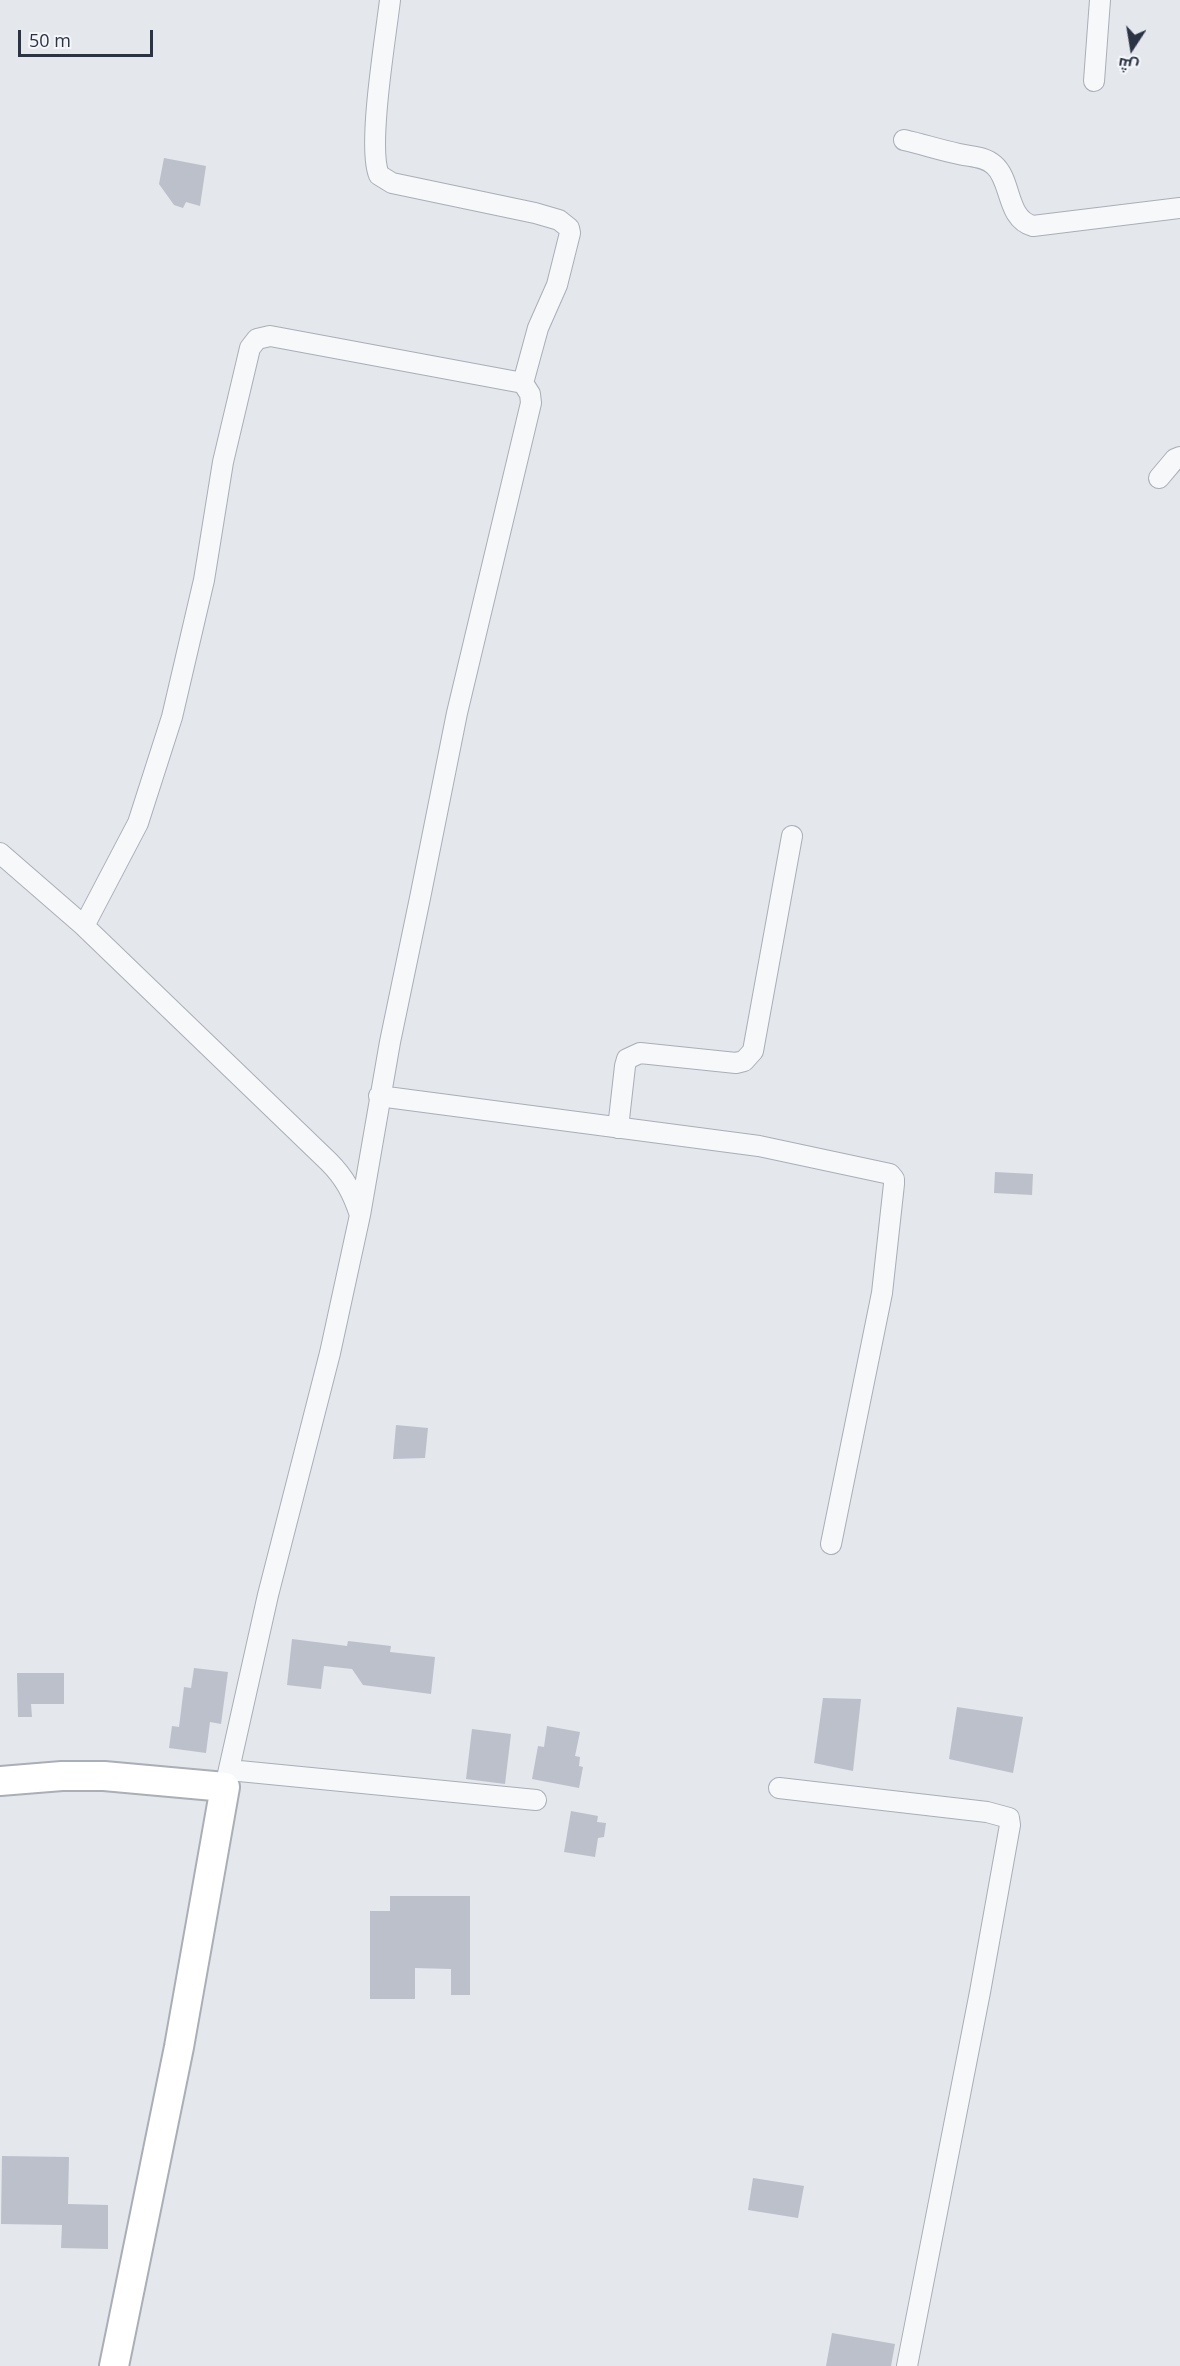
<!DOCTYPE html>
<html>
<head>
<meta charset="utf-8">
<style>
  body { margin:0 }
  #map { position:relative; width:1180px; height:2366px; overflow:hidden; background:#e4e7ec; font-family:"Open Sans",Cairo,sans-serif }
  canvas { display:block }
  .north { position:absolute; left:1102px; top:18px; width:60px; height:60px; -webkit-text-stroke:4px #f4f6f9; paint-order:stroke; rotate:192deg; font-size:16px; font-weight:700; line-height:24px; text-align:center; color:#2b3445 }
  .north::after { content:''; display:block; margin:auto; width:21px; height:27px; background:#2b3445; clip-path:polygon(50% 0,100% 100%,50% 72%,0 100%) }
  .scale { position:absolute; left:18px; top:30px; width:135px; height:27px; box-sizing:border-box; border:3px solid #2b3445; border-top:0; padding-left:8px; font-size:18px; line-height:21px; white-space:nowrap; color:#2b3445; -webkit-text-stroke:4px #f4f6f9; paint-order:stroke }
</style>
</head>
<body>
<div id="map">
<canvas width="1180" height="2366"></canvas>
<div class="north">ش</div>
<div class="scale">50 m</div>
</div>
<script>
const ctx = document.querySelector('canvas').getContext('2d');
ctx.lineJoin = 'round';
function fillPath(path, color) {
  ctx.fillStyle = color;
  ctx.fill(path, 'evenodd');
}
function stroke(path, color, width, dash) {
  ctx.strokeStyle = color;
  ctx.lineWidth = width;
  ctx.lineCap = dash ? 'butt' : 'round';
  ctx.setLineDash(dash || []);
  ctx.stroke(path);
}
fillPath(new Path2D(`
  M164 158 206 166 200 206 186 202 183 208 174 205 159 184Z
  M995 1172 1033 1174 1032 1195 994 1193Z
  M396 1425 428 1428 425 1458 393 1459Z
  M292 1639 347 1646 348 1641 391 1646 390 1652 435 1657 431 1694 363 1685 352 1669 324 1666 321 1689 287 1685Z
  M194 1668 228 1672 221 1724 210 1722 206 1753 169 1748 172 1726 179 1727 184 1687 191 1688Z
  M17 1673H64V1704H31L32 1717H18Z
  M823 1698 861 1699 853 1771 814 1763Z
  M957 1707 1023 1717 1013 1773 949 1759Z
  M547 1726 580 1732 575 1756 580 1757 579 1766 583 1767 579 1788 532 1779 538 1746 544 1747Z
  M472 1729 511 1734 505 1784 466 1779Z
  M571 1811 598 1816 597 1822 606 1823 604 1837 598 1838 595 1857 564 1852Z
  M390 1896H470V1995H451V1969L415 1968V1999H370V1911H390Z
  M2 2156 69 2157 68 2204 108 2205V2249L61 2248 62 2225 1 2224Z
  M753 2178 804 2186 798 2218 748 2210Z
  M832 2333 895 2344 891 2366H826Z`), '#bbc0ca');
const minor = new Path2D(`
  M1094 81 1100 0
  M904 140C922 144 940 150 959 154 971 157 984 156 994 165 1012 180 1006 219 1033 226L1180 208
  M1159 478 1175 459 1180 457
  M0 853 84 926 329 1162C345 1178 353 1194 360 1215L330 1353 268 1595 225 1787
  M84 926 138 823 172 717 204 580 223 462 250 348 257 339 270 336 523 383
  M379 1096 759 1146 890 1174 894 1179V1184L882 1293 831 1544
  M618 1128 625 1066 627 1059 640 1053 736 1063 744 1061 753 1051 792 836
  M360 1215 390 1042 420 898 457 713 531 403 530 394 523 383 538 328 557 285 570 233 569 228 559 220 535 213 392 183 379 175C367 147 386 35 390 0
  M229 1770 536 1800
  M779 1788 987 1812 1009 1818 1010 1825 980 1992 907 2366`);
const secondary = new Path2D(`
  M0 1781 62 1776H104L225 1787 179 2047 114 2366`);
stroke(minor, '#a9aeb7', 22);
stroke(secondary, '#a9aeb7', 32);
stroke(minor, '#f7f8fa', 20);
stroke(secondary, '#fff', 28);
</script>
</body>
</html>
